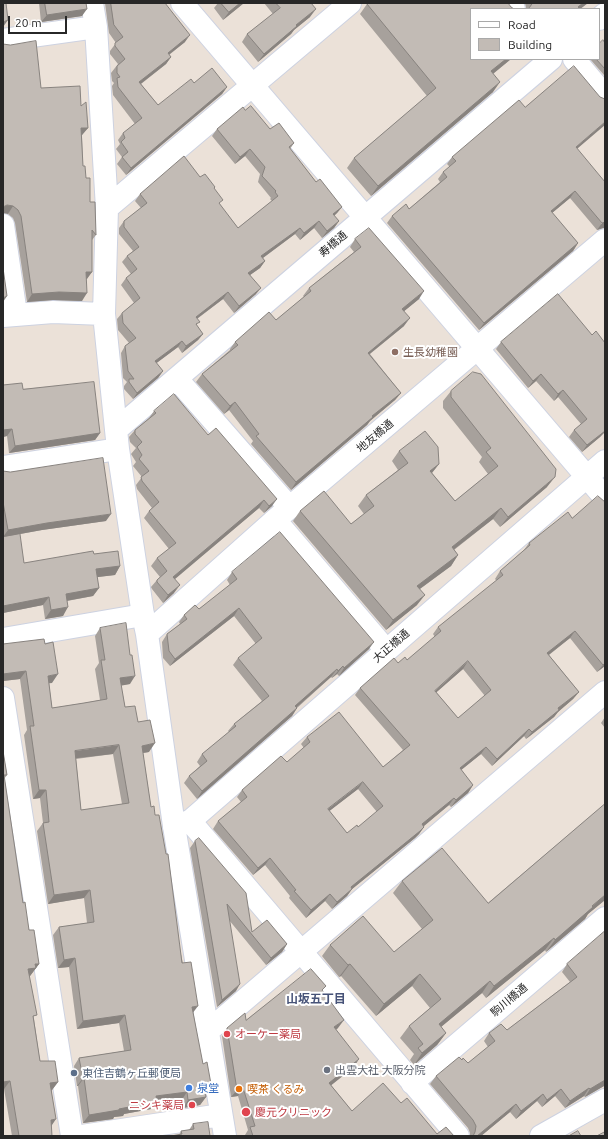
<!DOCTYPE html>
<html>
<head>
<meta charset="utf-8">
<style>
  body { margin:0 }
  #map { position:relative; width:608px; height:1139px; overflow:hidden; background:#ebe1d8; font-family:Ubuntu,sans-serif }
  canvas { display:block }
  .frame { position:absolute; inset:0; border:4px solid #272727; pointer-events:none }
  .legend { position:absolute; left:470px; top:8px; width:130px; height:52px; box-sizing:border-box; background:#fff; border:1px solid #a9a9a9; margin:0; padding:5px 7px; list-style:none; font-size:12px; color:#272727 }
  .legend li { display:flex; align-items:center; gap:8px; height:20px }
  .legend b { width:20px; border:1px solid #a9a9a9 }
  .scale { position:absolute; left:8px; top:16px; width:59px; height:18px; box-sizing:border-box; border:2px solid #272727; border-top:0; padding-left:5px; font-size:12px; line-height:14px; white-space:nowrap; color:#272727; -webkit-text-stroke:3px #fff; paint-order:stroke }
</style>
</head>
<body>
<div id="map">
<canvas width="608" height="1139"></canvas>
<div class="frame"></div>
<ul class="legend">
<li><b style="height:5px;background:#fff"></b>Road</li>
<li><b style="height:11px;background:#c2bbb5"></b>Building</li>
</ul>
<div class="scale">20 m</div>
</div>
<script>
const ctx = document.querySelector('canvas').getContext('2d');
ctx.lineJoin = 'round';
function stroke(path, color, width, dash) {
  ctx.strokeStyle = color;
  ctx.lineWidth = width;
  ctx.lineCap = dash ? 'butt' : 'round';
  ctx.setLineDash(dash || []);
  ctx.stroke(path);
}
function fillPath(path, color) {
  ctx.fillStyle = color;
  ctx.fill(path, 'evenodd');
}
function drawText(font, color, halo, rows, align = 'center') {
  ctx.font = font + ' Ubuntu,"Noto Sans JP",sans-serif';
  ctx.lineWidth = 4;
  ctx.setLineDash([]);
  ctx.textBaseline = 'middle';
  ctx.strokeStyle = halo;
  ctx.fillStyle = color;
  for (const [text, x, y, turn = 0] of rows) {
    ctx.save();
    ctx.translate(x, y);
    ctx.rotate((+turn || 0) * Math.PI / 180);
    ctx.textAlign = isNaN(turn) ? turn : align;
    if (halo) ctx.strokeText(text, 0, 0);
    ctx.fillText(text, 0, 0);
    ctx.restore();
  }
}
const minor = new Path2D(`
  M92 3 96 27 107 208 104 314 118 449 143 615 147 634 174 826 225 1136
  M182 3 605 498
  M509 3 514 9
  M599 19 605 14
  M3 40 96 27
  M574 59 605 96
  M107 208 350 3
  M3 225 16 314
  M3 316 53 312 104 314
  M177 379 290 508
  M116 430 551 59
  M3 467 118 449
  M275 520 386 650
  M147 634 275 520 605 240
  M3 698 72 1136
  M190 821 458 1136
  M207 1032 605 692
  M412 1083 605 918
  M82 1136 221 1115`);
const tertiary = new Path2D(`
  M3 639 143 615
  M174 826 190 821 605 461
  M541 1136 605 1100`);
stroke(minor, '#cdd2e1', 24);
stroke(tertiary, '#cdd2e1', 24);
stroke(minor, '#fff', 22);
stroke(tertiary, '#fff', 22);
fillPath(new Path2D(`
  M39 3H86L82 16 41 22Z
  M105 3H165L185 42 169 55 171 57 166 64 141 84 158 105 194 83 227 87 222 94 126 175 117 164 122 157 116 149 120 144 118 140 123 133 135 124 113 95 112 86 114 83 112 81 111 73 118 64 110 54V51L116 43 109 33Z
  M218 3H244L223 20 214 8Z
  M264 3H311L310 17 294 30 291 34 258 62 242 42 247 34 273 14Z
  M525 3H588L580 9H526V7Z
  M367 4 471 59H511L493 74V92L371 196 347 168 354 158 427 96 360 14Z
  M605 43V74L604 75 590 59H599Z
  M41 88 81 106 88 128 82 135V136L83 166 90 202 96 235 92 240V272L86 279 82 301 53 300 27 302 15 223 13 218 8 214Z
  M525 107 577 149 603 228 597 230 570 198 552 213 578 243 573 251 479 330 387 223 392 216 409 209 440 182 438 179 443 172 450 167 447 164 452 157Z
  M245 110 270 129 294 143 290 149 316 182 342 207 337 213 334 216 339 221 334 228 322 238 314 228 300 240 295 234 263 258 265 261 260 268 250 275 256 294 234 313 223 299 197 319V326L203 334 198 340 182 353 178 347 156 363 163 371 158 378 133 399 124 389V386L127 382 123 378 121 353 125 346 129 343 118 330 117 319 122 313 134 303 121 285 126 278 131 274 122 262 127 256 133 251 119 234V228L124 221 141 208 135 201 140 194 200 177 214 189 220 205 238 228 272 201 270 199 271 198 258 182 260 174 245 156 235 164 212 136 217 129Z
  M355 239 419 299 404 311V326L370 354 401 393 395 400 370 421 367 425 291 490 251 444 253 441 229 410 224 414 196 382 202 374 230 350V349L235 342 276 320 304 297 303 296 309 288 354 252 350 247Z
  M558 294 603 433 600 437 582 452 569 437 574 430 581 424 558 397 554 401 536 381 528 388 496 349 501 342Z
  M3 385 23 389 100 433 95 440 9 453 7 436 3 437Z
  M451 391 547 487 500 527 493 519 454 550 458 555 451 566 420 589 417 605 386 630 293 521 300 511 351 524 364 514 358 506 366 495 398 470 392 461 399 451 439 464 432 473 455 501 488 474 479 462 482 457 443 408V401Z
  M154 411 208 435 272 506 264 513 259 508 174 579V593L163 603 152 589 151 587 157 580 160 577 151 566 157 558 169 549 144 518 149 511 152 508 137 489 136 485 142 477 133 466 136 462 131 454 136 448 130 442 129 437 135 430 149 418Z
  M3 471 106 521 42 530 15 535 24 563 94 554 120 566 115 575 97 577 99 588 93 596 67 601 63 616 45 619 43 605 3 613Z
  M605 502V666L597 672 570 638 549 655 579 692 573 699 558 712 554 717 526 739 524 736 492 766 481 754 461 770 473 785 468 793 451 807 449 805 423 826 424 827 419 834 415 838 352 889 347 896 332 909 325 901 306 918 289 898 290 896 265 865 253 875 213 829 218 821 241 802 237 797 242 790 287 762 304 748 301 744 307 737 383 767 403 750 355 695 360 688 398 663 407 660 435 637 433 634 438 627 497 581 495 579 500 571 524 550 529 543 572 518ZM463 669 485 696 458 718 436 692ZM358 789 377 812 358 827 347 833 329 811Z
  M232 572 369 649 339 676 337 674 332 678 331 677 297 708 292 716 197 799 184 783 189 776 200 766 197 762 202 754 229 732 228 731 234 724 262 701 233 665 238 658 256 644 234 616 170 666 163 658 162 642 167 634 180 624 179 622 184 615 199 609 230 585 227 580Z
  M100 628 130 684 121 685 125 707 138 722 149 752 143 753 151 807 193 1013 206 1097 200 1105 183 1108 181 1101 154 1104 151 1109 124 1114 123 1116 114 1117 113 1119 83 1123 78 1086H77L74 1066 79 1058 124 1051 119 1023 77 1029 69 967 58 968 53 935 59 927 87 923 84 898 48 904 37 831 43 823 40 798 33 799 24 735 27 730 20 679 3 681V644L52 683H49L52 708 84 703 100 700 95 669 99 663 95 636ZM113 754 122 804 81 810 76 759Z
  M605 717V728L601 723Z
  M3 751 7 775 4 779 23 903 29 930 39 964 30 976H29L34 1019 40 1061 58 1082 52 1090 51 1126 52 1136H12L4 1089Z
  M605 804V900L588 914 585 919 546 952 545 950 486 998 482 993 441 1027 446 1033 437 1045 414 1065 410 1060 414 1054 400 1038 409 1026 430 1008 412 986 376 1016 341 976 339 977 322 956 330 945 394 952 422 929 393 893 402 881 488 903Z
  M195 841 252 932 287 944 282 952 266 965 229 920 236 991 217 1007 190 848Z
  M605 931V1086L604 1087V1086L585 1097 584 1096 565 1108 555 1096 542 1107 537 1101 516 1119 510 1112 481 1136H470V1133L468 1128 430 1084 436 1076 462 1060 468 1063 488 1047 484 1041 489 1033 507 1030 570 982 562 972 567 964Z
  M323 991 338 1028 336 1030 354 1067 331 1085 352 1111 401 1103 437 1134 454 1136H245V1135L248 1130 238 1096 231 1097 222 1036 227 1028Z
  M193 1124 210 1136 179 1135 181 1131 189 1130Z`), '#a7a19c');
fillPath(new Path2D(`
  M240 3H244L223 20 229 12Z
  M583 3H588L580 9 578 7Z
  M87 9 82 16 41 22 47 15Z
  M316 9 310 17 294 30 291 34 258 62 264 54 296 25Z
  M8 20 3 27V22Z
  M190 35 185 42 162 60 168 53Z
  M171 57 166 64 134 89 139 82Z
  M506 59H511L484 81 491 71Z
  M500 82 493 92 371 196 378 186Z
  M227 87 222 94 126 175 131 168Z
  M605 122V125L571 154 576 147Z
  M81 128H88L82 135 76 136Z
  M250 149 245 156 235 164 240 157Z
  M575 191 570 198 546 218 551 211Z
  M7 205 13 206 8 214 3 213V207Z
  M342 207 337 213 328 221 333 214Z
  M319 221 314 228 300 240 304 233Z
  M339 221 334 228 322 238 327 231Z
  M605 222V228H603L597 230 602 223Z
  M300 228 295 234 256 263 261 256Z
  M578 243 573 251 479 330 484 323Z
  M265 261 260 268 243 280 248 273Z
  M86 272H92L87 279H81Z
  M261 288 256 294 234 313 239 306Z
  M424 291 419 299 397 317 402 309Z
  M59 292 87 293 82 301 53 300 27 302 32 294Z
  M228 292 223 299 191 323 196 317Z
  M7 296 3 302V298Z
  M410 318 404 326 362 360 368 353Z
  M203 334 198 340 182 353 186 346Z
  M182 341 178 347 150 368 155 361Z
  M163 371 158 378 133 399 137 393Z
  M541 374 536 381 528 388 533 381Z
  M563 390 558 397 554 401 558 394Z
  M401 393 395 400 370 421 367 425 291 490 296 482 372 416Z
  M235 402 229 410 224 414 230 406Z
  M12 429 7 436 3 437V430Z
  M605 429V432L600 437 582 452 587 445Z
  M100 433 95 440 9 453 15 446Z
  M439 464 431 474 430 471Z
  M555 477 547 487 500 527 508 517Z
  M277 499 272 506 264 513 269 506Z
  M264 500 259 508 168 585 173 577Z
  M501 508 493 519 444 557 452 547Z
  M111 514 106 521 42 530 3 537 8 530 47 523Z
  M458 555 451 566 410 596 417 586Z
  M120 566 115 575 90 578 96 569Z
  M180 585 174 593 163 603 168 595Z
  M99 588 93 596 60 602 66 594Z
  M425 595 417 605 386 630 393 620Z
  M49 597 43 605 3 613V606Z
  M68 607 63 616 45 619 51 610Z
  M239 608 234 616 170 666 175 659Z
  M575 631 570 638 542 660 547 653Z
  M374 642 369 649 339 676 344 668Z
  M468 661 463 669 430 698 435 691Z
  M605 663V666L597 672 603 665Z
  M343 666 337 674 332 678 338 671Z
  M337 669 331 677 290 713 295 706Z
  M26 671 20 679 3 681V674Z
  M58 674 52 683 42 684 48 676Z
  M135 676 130 684 114 687 120 678Z
  M579 692 573 699 558 712 554 717 526 739 532 732 558 708Z
  M297 708 292 716 197 799 202 791Z
  M529 729 524 736 492 766 497 759Z
  M155 743 149 752 136 754 142 746Z
  M119 745 113 754 69 759 75 751Z
  M486 747 481 754 455 775 460 768Z
  M363 782 358 789 323 816 328 809Z
  M473 785 468 793 451 807 456 800Z
  M39 790H46L40 798 33 799Z
  M454 798 449 805 417 832 422 824Z
  M424 827 419 834 415 838 346 894 351 887Z
  M270 858 265 865 253 875 258 868Z
  M352 889 347 896 332 909 337 902Z
  M90 890 84 898 48 904 54 895Z
  M330 894 325 901 306 918 311 910Z
  M605 895V900L588 914 585 919 546 952 555 940Z
  M554 938 545 950 486 998 494 986Z
  M287 944 282 952 266 965 271 958Z
  M75 958 69 967 58 968 64 960Z
  M35 964H39L30 976 22 977 28 969Z
  M350 964 341 976 339 977 348 965Z
  M420 974 412 986 376 1016 384 1004Z
  M490 981 482 993 430 1036 439 1024Z
  M240 984 236 991 217 1007 222 1000Z
  M198 1006 192 1014V1007Z
  M125 1015 119 1023 77 1029 83 1021Z
  M344 1020 338 1028 328 1035 334 1027Z
  M446 1033 437 1045 414 1065 422 1053Z
  M359 1059 354 1067 324 1091 329 1083Z
  M83 1078H84L78 1086H77Z
  M605 1080V1084L604 1086 585 1097 590 1089Z
  M10 1081 4 1089 3 1090V1082Z
  M58 1082 52 1090 45 1091 50 1083Z
  M211 1084 205 1092 204 1085Z
  M243 1088 238 1096 231 1097 237 1090Z
  M589 1088 584 1096 565 1108 570 1101Z
  M561 1089 555 1096 542 1107 547 1100Z
  M187 1092 181 1101 154 1104 151 1109 124 1114 123 1116 114 1117 113 1119 83 1123 89 1115 128 1106 156 1096Z
  M543 1094 537 1101 516 1119 521 1111Z
  M206 1097 200 1105 183 1108 188 1100Z
  M516 1104 510 1112 481 1136H477Z
  M56 1119 50 1128 51 1120Z`), '#88837f');
const building = new Path2D(`
  M3 3H6L8 20 3 22Z
  M45 3H86L87 9 47 15Z
  M111 3H165L190 35 168 53 171 57 139 82 158 105 191 79 194 83 212 68 227 87 131 168 122 157 128 152 121 142 125 138 123 133 142 118 118 87 117 78 120 77 117 73V66L125 59 115 46V43L123 37 114 25Z
  M221 3H240L229 12Z
  M276 3H311L316 9 296 25 297 26 264 54 247 34 280 8Z
  M368 3H508L511 7 514 9H471V59H506L491 71 500 82 378 186 354 158 436 88 367 4Z
  M533 3H583L578 7 580 9H528L529 8Z
  M603 40 605 43V69L596 59H599V44Z
  M36 41 41 88 80 86 81 106 86 102 88 128H81L83 166H85L86 178H90V202H95L96 235 92 230V272H86L87 293 59 292 32 294 21 216 18 210 13 206 7 205 3 207V44L10 45Z
  M574 66 600 97 605 99V122L576 147 605 182V222L602 223 575 191 551 211 578 243 484 323 392 216 406 204 409 209 447 177 443 172 456 161 452 157 519 100 525 107Z
  M251 106 270 129 279 123 294 143 289 147 316 182 320 179 342 207 333 214 339 221 327 231 319 221 304 233 300 228 261 256 265 261 248 273 261 288 239 306 228 292 196 317 200 322 196 324 203 334 186 346 182 341 155 361 163 371 137 393 129 382V379H134L128 371 125 346 136 338 123 323 122 313 140 298 126 278 137 269 127 256 139 247 124 227V221L147 203 140 194 184 156 200 177 205 174 215 187 214 188 223 200 219 203 238 228 278 196 275 192 276 191 262 176 265 167 250 149 240 157 217 129 243 107 245 110Z
  M369 228 424 291 402 309 410 318 368 353 401 393 372 416 373 417 296 482 256 436 259 434 235 402 230 406 202 374 238 345 235 342 269 312 276 320 311 291 309 288 361 247 355 239Z
  M3 268 7 296 3 298Z
  M558 294 592 335 596 331 605 343V429L604 430 605 431 587 445 574 430 587 419 563 390 558 394 541 374 533 381 501 342Z
  M473 372 481 374 556 469 555 477 508 517 501 508 452 547 458 555 417 586 425 595 393 620 300 511 324 491 351 524 374 506 366 495 408 463 399 451 425 431 438 447 439 464 430 471 455 501 498 466 486 452 491 448 451 397V391Z
  M94 382 100 433 15 446 12 429 3 430V385L22 383 23 389Z
  M174 394 208 435 216 428 277 499 269 506 264 500 173 577 180 585 168 595 157 582V580L167 571 157 558 176 543 149 511 159 502 142 481 141 477 149 471 139 459 142 455 137 447 142 442 135 434V430L156 413 154 411Z
  M103 458 111 514 47 523 8 530 3 502V471L10 472Z
  M598 496 605 502V663L603 665 575 631 547 653 579 692 558 708 559 710 532 732 529 729 497 759 486 747 460 768 473 785 456 800 454 798 422 824 424 827 420 831 351 887 352 889 337 902 330 894 311 910 294 891 296 890 270 858 258 868 218 821 247 797 242 790 281 756 287 762 310 742 307 737 339 712 383 767 410 745 360 688 394 658 398 663 405 657 407 660 441 631 438 627 503 575 500 571 530 545 529 543 568 512 572 518ZM468 661 491 690 458 718 435 691ZM363 782 383 806 358 827 357 825 347 833 328 809Z
  M280 532 374 642 344 668 343 666 338 671 337 669 295 706 297 708 202 791 189 776 207 761 202 754 236 726 234 724 269 696 238 658 262 638 239 608 175 659 169 651 167 634 187 619 184 615 195 605 199 609 237 579 232 572Z
  M20 534 24 563 93 551 94 554 118 551 120 566 96 569 99 588 66 594 68 607 51 610 49 597 3 606V537Z
  M126 623 130 655H132L135 676 120 678 125 707 135 706 138 722 150 720 155 743 142 746 151 807 154 806 155 815H159L166 854H168L182 963 191 962 198 1006 192 1007 203 1064 207 1062 211 1084 204 1085 206 1097 188 1100 187 1092 156 1096 157 1101 128 1106 129 1107 119 1109V1110L89 1115 84 1078H83L79 1058 131 1050 125 1015 83 1021 75 958 64 960 59 927 94 922 90 890 54 895 43 823 49 822 46 790H39L30 726H34L26 671 3 674V644L44 639 45 644 53 642 58 674 48 676 52 708 84 703 107 699 101 660H105L100 628ZM119 745 129 803 81 810 75 751Z
  M3 751 7 775H4L23 903 25 902 29 930H34L39 964H35L36 968 28 969 37 1015 33 1016 40 1061H55L58 1082 50 1083 56 1119 51 1120 52 1136H19L10 1081 3 1082Z
  M605 804V895L592 906 593 907 555 940 554 938 494 986 490 981 439 1024 446 1033 422 1053 418 1048 423 1044 409 1026 441 999 420 974 384 1004 350 964 348 965 330 945 363 916 394 952 433 920 402 881 442 848 488 903Z
  M199 838 246 893 252 932 267 920 287 944 271 958 227 904 240 984 222 1000 195 841Z
  M605 931V1080L590 1089 589 1088 570 1101 561 1089 547 1100 543 1094 521 1111 516 1104 477 1136H473L475 1132 476 1126 473 1120 436 1076 459 1057 462 1060 463 1058 468 1063 495 1041 489 1033 501 1024 507 1030 577 977 567 964Z
  M311 969 326 986 322 990 344 1020 334 1027 359 1059 329 1083 352 1111 383 1083 401 1103 407 1098 437 1134 446 1127 454 1136H253L250 1127 255 1126 243 1088 237 1090 227 1028 245 1013 246 1020Z
  M208 1122 210 1136H171L182 1134 181 1131 194 1129 193 1124Z
  M578 1131 581 1136H569Z
  M605 1132V1136H597Z`);
fillPath(building, '#c2bbb5');
stroke(building, '#88837f', 1);
for (const [x, y, r, color] of [
  [395,352,4,"#8d6e63"],
  [227,1034,4,"#e0444e"],
  [327,1070,4,"#6b7280"],
  [74,1073,4,"#5c6f8a"],
  [189,1088,4,"#3f7fe0"],
  [239,1089,4,"#e8710a"],
  [192,1105,4,"#e0444e"],
  [246,1112,5,"#e0444e"]
]) {
  const dot = new Path2D();
  dot.arc(x, y, r, 0, 2 * Math.PI);
  ctx.fillStyle = color;
  ctx.fill(dot);
  stroke(dot, '#fff', 1.5);
}
drawText('11px', '#272727', '#fff', [
  ["寿橋通",333,244,-41],
  ["地友橋通",375,436,-40],
  ["大正橋通",391,646,-41],
  ["駒川橋通",509,1000,-40]
]);
drawText('11px', '#785e54', '#fff', [
  ["生長幼稚園",403,352]
], 'left');
drawText('11px', '#be3a42', '#fff', [
  ["オーケー薬局",235,1034],
  ["ニシキ薬局",184,1105,"right"],
  ["慶元クリニック",255,1112]
], 'left');
drawText('11px', '#5b616d', '#fff', [
  ["出雲大社 大阪分院",335,1070]
], 'left');
drawText('11px', '#4e5e75', '#fff', [
  ["東住吉鶴ヶ丘郵便局",82,1073]
], 'left');
drawText('11px', '#366cbe', '#fff', [
  ["泉堂",197,1088]
], 'left');
drawText('11px', '#c56008', '#fff', [
  ["喫茶 くるみ",247,1089]
], 'left');
drawText('bold 12px', '#475378', '#fff', [
  ["山坂五丁目",316,999]
]);
</script>
</body>
</html>
